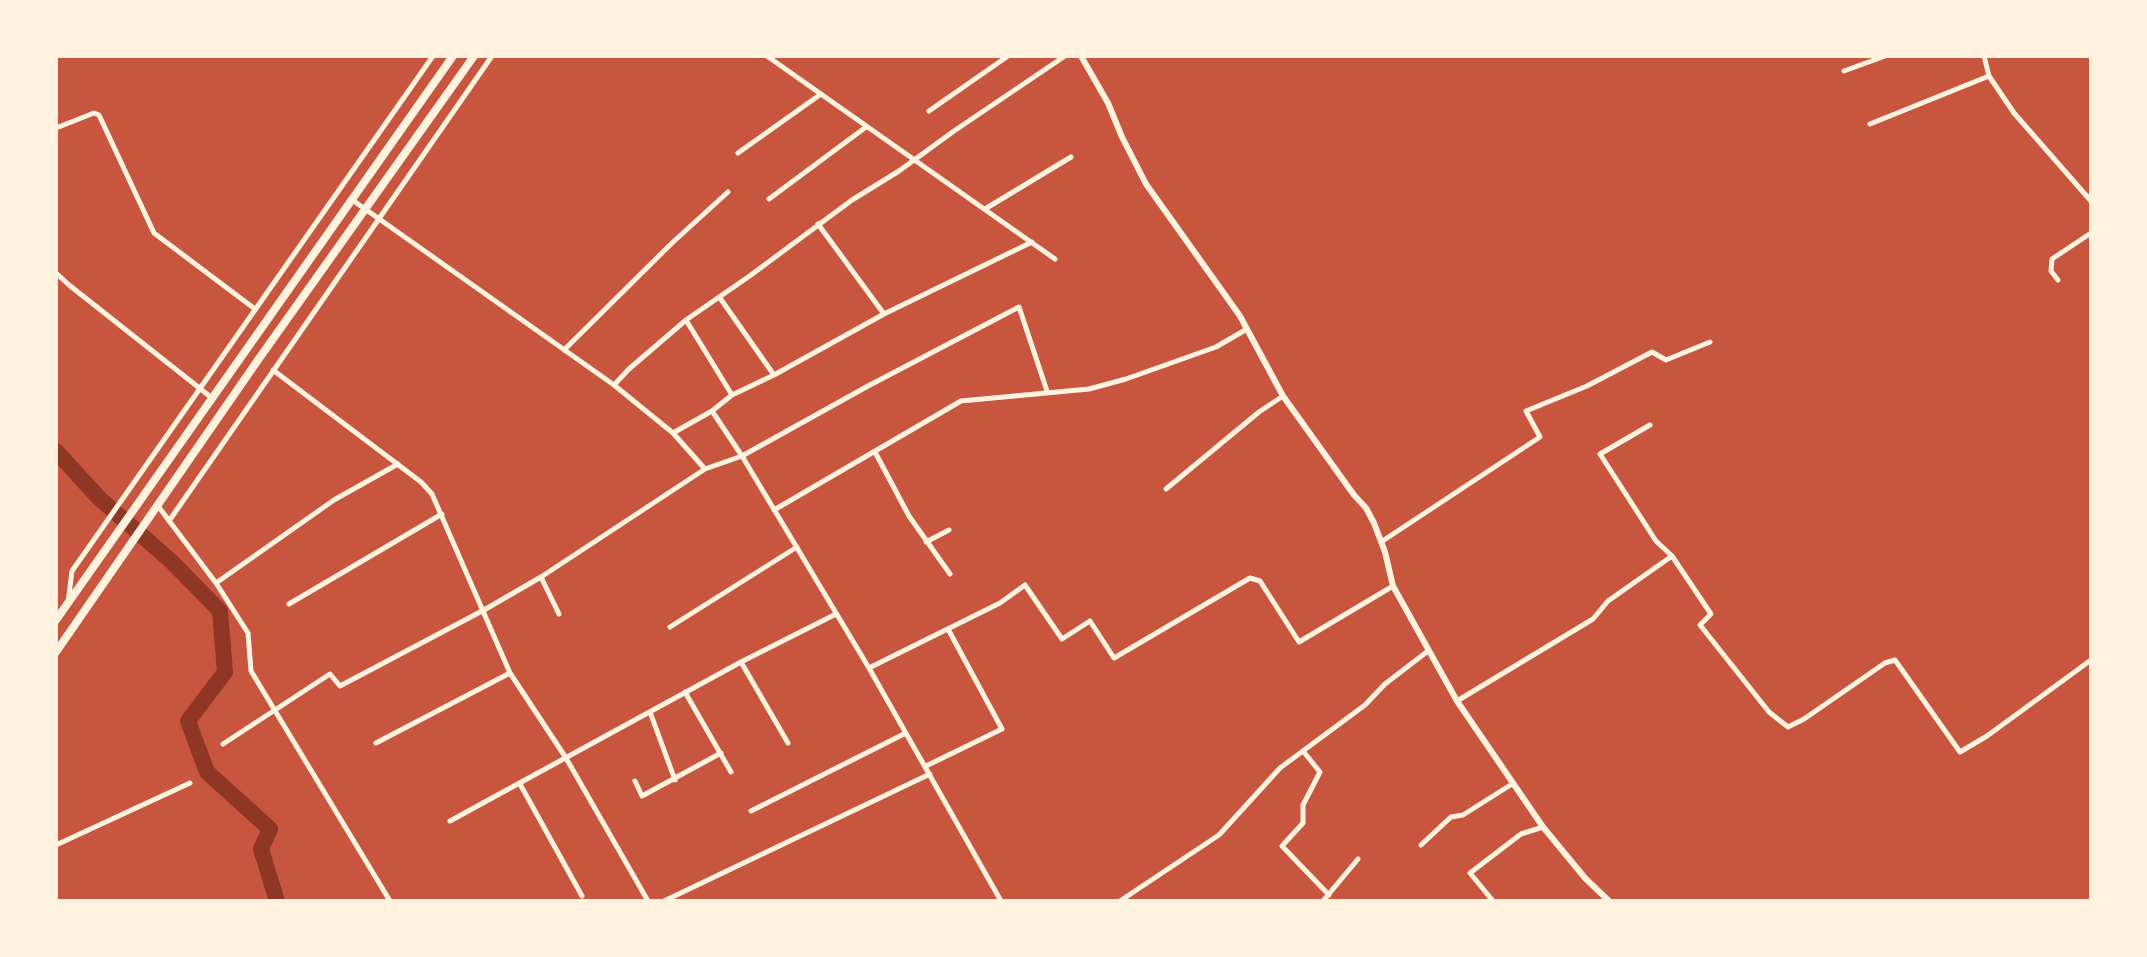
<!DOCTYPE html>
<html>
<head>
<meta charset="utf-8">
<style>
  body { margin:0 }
  #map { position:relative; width:2147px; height:957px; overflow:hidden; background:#c8553d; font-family:"Nunito Sans",sans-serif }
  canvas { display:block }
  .frame { position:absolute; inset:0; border:58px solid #fff3e0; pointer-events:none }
</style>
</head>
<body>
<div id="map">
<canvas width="2147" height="957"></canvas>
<div class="frame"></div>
</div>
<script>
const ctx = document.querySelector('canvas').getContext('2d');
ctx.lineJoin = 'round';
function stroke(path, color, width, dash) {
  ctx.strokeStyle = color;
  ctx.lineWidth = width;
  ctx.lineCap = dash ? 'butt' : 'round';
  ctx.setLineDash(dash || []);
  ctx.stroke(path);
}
stroke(new Path2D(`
  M56 451 99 498 172 562 220 611 225 672 188 721 207 772 270 829 261 849 277 901`), '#8f3625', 16);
stroke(new Path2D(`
  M767 56 1055 259
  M1984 56 1989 76 2014 113 2091 201
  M1844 71 1885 56
  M929 111 1008 56
  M1870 124 1989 76
  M56 128 94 113 99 115 154 233 255 309
  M738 153 821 94
  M351 199 614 385 673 433 705 469
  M769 199 866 127
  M985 209 1071 157
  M818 224 884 314
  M56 273 69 285 212 398
  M2058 280 2051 271 2052 259 2091 233
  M720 298 774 375
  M686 320 732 395
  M564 350 672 243 728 192
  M273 370 421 482 432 494 510 673 566 758 648 901
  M614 385 629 369 686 320 751 275 852 200 899 171 954 131 1065 56
  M712 411 742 456 869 668 1001 901
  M673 433 712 411 732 395 774 375 884 314 1032 242
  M875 452 909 516 950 574
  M1166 489 1259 412 1283 396
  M158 506 216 583 248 633 251 671 390 901
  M774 510 961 401 1089 389 1126 379 1216 347 1247 329
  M169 521 492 56
  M926 542 949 530
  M1381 542 1540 437 1526 411 1587 386 1652 352 1666 360 1710 342
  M1672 556 1711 614 1700 625 1769 712 1788 727 1804 719 1885 663 1895 660 1960 752 1987 736 2091 660
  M541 577 559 614
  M216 583 334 500 398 464
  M68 603 72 571 433 56
  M289 604 442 514
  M670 627 797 547
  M741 662 788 743
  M869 668 1000 603 1025 585 1062 639 1090 621 1114 658 1250 578 1260 581 1299 642 1393 586
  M685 692 731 772
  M1457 701 1593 619 1608 601 1672 556 1656 541 1600 454 1650 425
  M650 712 675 780
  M376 743 510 673
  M223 744 330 674 340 686 484 610 541 577 705 469 742 456 868 386 1019 307 1047 391
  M1303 751 1320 772 1303 805V823L1282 846 1329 895
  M926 766 1002 729 948 629
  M635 781 642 796 721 753
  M520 784 582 896
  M751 811 906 733
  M450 821 741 662 836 614
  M56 845 190 783
  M1421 845 1451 817 1463 815 1512 784
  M664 901 930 774
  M1120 901 1219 835 1280 768 1365 705 1385 684 1428 651
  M1323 901 1358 859
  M1493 901 1470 873 1521 834 1543 827`), '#fff3e0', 5);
stroke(new Path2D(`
  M1081 56 1108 103 1122 137 1146 184 1240 316 1283 396 1354 495 1366 508 1374 523 1385 552 1393 586 1457 701 1543 827 1585 878 1609 901`), '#fff3e0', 6);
stroke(new Path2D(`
  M56 620 453 56
  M56 652 258 360 474 56`), '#fff3e0', 8);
</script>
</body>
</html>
